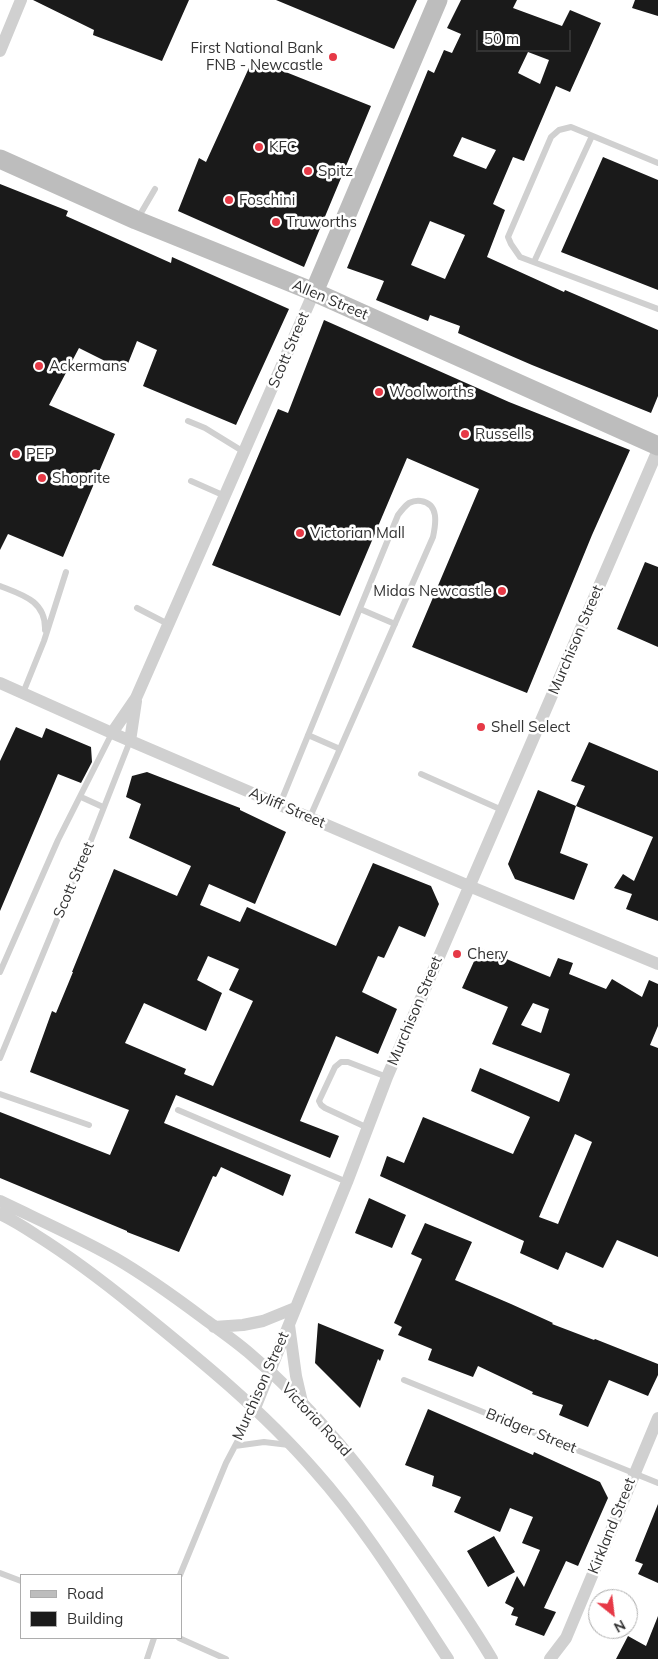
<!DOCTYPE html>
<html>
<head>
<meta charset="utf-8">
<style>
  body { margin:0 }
  #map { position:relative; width:658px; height:1659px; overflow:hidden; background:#fff; font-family:Mulish,sans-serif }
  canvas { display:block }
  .legend { position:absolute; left:20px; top:1574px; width:162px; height:65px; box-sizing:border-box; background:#fff; border:1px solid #adadad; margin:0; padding:6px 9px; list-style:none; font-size:15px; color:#333 }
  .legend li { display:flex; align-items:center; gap:10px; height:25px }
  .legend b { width:25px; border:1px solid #adadad }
  .north { position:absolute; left:588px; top:1589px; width:50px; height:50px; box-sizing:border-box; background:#fff; border:1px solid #adadad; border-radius:50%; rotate:151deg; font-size:14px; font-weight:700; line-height:20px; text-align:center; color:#333 }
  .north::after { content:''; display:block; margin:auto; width:18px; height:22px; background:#e63946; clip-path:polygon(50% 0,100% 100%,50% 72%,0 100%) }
  .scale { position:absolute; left:476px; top:30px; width:95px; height:22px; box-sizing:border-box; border:2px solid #333; border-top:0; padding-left:6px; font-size:15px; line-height:18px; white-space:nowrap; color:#333; -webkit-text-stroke:4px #fff; paint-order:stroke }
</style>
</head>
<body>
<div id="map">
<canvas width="658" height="1659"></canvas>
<ul class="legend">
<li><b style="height:6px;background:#bdbdbd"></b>Road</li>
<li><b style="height:14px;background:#1a1a1a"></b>Building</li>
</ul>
<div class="north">N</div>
<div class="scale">50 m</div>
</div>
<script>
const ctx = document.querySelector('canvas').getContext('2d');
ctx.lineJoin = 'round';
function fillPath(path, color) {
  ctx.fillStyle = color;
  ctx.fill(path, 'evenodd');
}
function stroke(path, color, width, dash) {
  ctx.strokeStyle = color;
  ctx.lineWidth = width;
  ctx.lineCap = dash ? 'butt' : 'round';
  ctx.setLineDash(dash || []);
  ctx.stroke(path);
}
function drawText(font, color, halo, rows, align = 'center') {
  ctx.font = font + ' Mulish,sans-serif';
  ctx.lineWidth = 5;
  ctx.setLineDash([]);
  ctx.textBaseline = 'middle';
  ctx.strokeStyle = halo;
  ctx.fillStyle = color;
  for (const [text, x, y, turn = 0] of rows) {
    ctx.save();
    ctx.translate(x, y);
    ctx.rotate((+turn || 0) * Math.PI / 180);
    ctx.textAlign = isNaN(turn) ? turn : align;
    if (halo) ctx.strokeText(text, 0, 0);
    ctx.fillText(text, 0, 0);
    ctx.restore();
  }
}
fillPath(new Path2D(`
  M33 0H189L162 61 93 35 94 30Z
  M276 0H417L394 49Z
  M461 0H517L513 8 562 26 570 10 601 23 570 92 556 86 524 161 513 157 493 204 505 210 487 257 564 292 565 290 658 330V396L651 413 532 365 458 333 460 326 430 315 428 321 376 300 384 281 347 268 428 70 434 73 444 50 452 53 461 34 447 28ZM528 52 549 60 540 84 518 73ZM462 137 496 150 486 169 453 156ZM430 221 465 235 445 279 411 265Z
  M635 0H658V16L632 8Z
  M253 59 371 106 304 267 178 211 199 158 206 162Z
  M603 157 658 180V290L561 252Z
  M0 184 68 211 66 216 171 263 172 257 289 309 236 425 143 386 157 350 137 341 125 371 79 348 49 405 115 434 63 557 8 534 0 550Z
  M324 320 509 402 630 450 592 535 527 693 412 647 479 489 407 458 340 616 212 565 278 409 288 413Z
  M645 562 658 567V647L617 629Z
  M16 727 42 738 46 728 91 747 92 762 81 783 58 774 0 911V761Z
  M589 742 658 771V921L626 909 632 894 614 888 623 874 634 881 653 837 576 806 585 786 571 781Z
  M147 772 240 808V810L286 832 255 904 209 884 200 905 240 922 247 907 336 946 373 863 431 886 439 904 425 937 399 926 384 958 378 956 362 992 397 1009 378 1054 336 1036 300 1121 339 1136 330 1158 176 1095 164 1123 291 1175 283 1196 221 1167 216 1177 213 1176 179 1252 127 1232V1231L0 1178V1112L110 1155 129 1110 30 1072 52 1011 56 1013 73 972H72L114 869 177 896 191 866 129 838 141 804 126 797 132 776ZM208 956 239 969 229 990 253 1001 213 1086 184 1074 186 1069 125 1043 144 1003 206 1031 222 993 197 980Z
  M538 790 576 806 560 853 588 864 574 900 515 879 508 864Z
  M480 948 550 977 558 958 573 963 569 974 606 989 612 979 642 997 649 980 658 984V1026L650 1045 658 1048V1257L617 1240 603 1268 566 1252 558 1270 520 1253 524 1241 380 1176 387 1156 404 1163 423 1117 513 1154 530 1117 471 1091 480 1068 559 1102 570 1074 492 1044 508 1007 462 988ZM533 1003 549 1009 541 1033 521 1025ZM575 1134 592 1142 558 1224 539 1217Z
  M369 1198 406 1215 392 1248 355 1233Z
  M425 1223 472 1242 455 1280 511 1304 553 1323 552 1324 594 1340 595 1339 658 1364V1375L648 1396 609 1380 588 1427 559 1415 563 1405 532 1394 533 1392 478 1366 473 1377 428 1360 432 1349 398 1335 402 1327 394 1323 422 1259 411 1254Z
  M318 1323 384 1350 380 1361 378 1359 360 1408 315 1363Z
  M428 1409 533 1455 534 1452 600 1482 608 1498 578 1566 566 1561 544 1608 556 1612 544 1636 515 1625 518 1617 511 1615 514 1608 505 1603 517 1576 524 1587 540 1550 522 1543 533 1517 510 1508 500 1532 454 1512 461 1497 432 1486 434 1476 405 1465Z
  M658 1504V1583L638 1574 643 1564 635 1561Z
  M494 1536 515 1572 488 1587 467 1551Z
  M658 1616V1659H616L628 1636 646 1646Z`), '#1a1a1a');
stroke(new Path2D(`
  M658 163 571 127 559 130 551 137 508 237 511 244 520 257 658 309
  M138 218 155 189
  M534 262 592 136
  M188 421 205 428 244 452
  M191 481 225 496
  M0 586C23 595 46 601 45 630
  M137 608 168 624
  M360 609 395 624
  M23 693 44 641 66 572
  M308 735 340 749
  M421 774 502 810
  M81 797 103 807
  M280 804 398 515C401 511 405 506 409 503 413 501 416 500 421 501 439 504 436 523 433 537L310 817
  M0 972 58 840 112 733
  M0 1058 64 903 86 853 130 741
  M0 1094 89 1125
  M178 1110 347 1182
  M368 1128 325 1108 321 1105 319 1101 335 1067 341 1062H348L387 1077
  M404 1380 658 1483
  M235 1446 264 1442 289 1445
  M0 1573 21 1581
  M180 1575 226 1463 255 1408
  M179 1638 226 1659
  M147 1659 154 1638`), '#d0d0d0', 6);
stroke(new Path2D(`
  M0 51 21 0
  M0 683 112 733 469 886 658 964
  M112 733 136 698 314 292
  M130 741 136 701
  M0 1201C39 1220 78 1237 115 1258 146 1276 175 1297 203 1318 218 1329 234 1340 248 1352 315 1408 367 1475 417 1546 443 1583 469 1620 492 1659
  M0 1214C13 1220 24 1227 36 1235 71 1257 104 1282 136 1308 199 1359 262 1410 315 1471 366 1528 406 1595 448 1659
  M289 1325 296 1376 302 1402
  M214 1327 243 1325 263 1321 295 1308
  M255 1408 347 1182 387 1077 658 450
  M550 1659 566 1638 658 1418`), '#d0d0d0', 12);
stroke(new Path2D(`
  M0 159 136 220 314 292 658 446
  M314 292 438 0`), '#bdbdbd', 19);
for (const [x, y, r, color] of [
  [333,57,5,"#e63946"],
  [259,147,5,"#e63946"],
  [308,171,5,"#e63946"],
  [229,200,5,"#e63946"],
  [276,222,5,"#e63946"],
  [39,366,5,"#e63946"],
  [379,392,5,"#e63946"],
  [465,434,5,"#e63946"],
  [16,454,5,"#e63946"],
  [42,478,5,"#e63946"],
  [300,533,5,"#e63946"],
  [502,591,5,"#e63946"],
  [481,727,5,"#e63946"],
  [457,954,5,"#e63946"]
]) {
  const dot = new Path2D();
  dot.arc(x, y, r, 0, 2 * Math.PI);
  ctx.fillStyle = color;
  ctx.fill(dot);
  stroke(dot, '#fff', 2);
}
drawText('15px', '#333', '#fff', [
  ["First National Bank",323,48,"right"],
  ["FNB - Newcastle",323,65,"right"],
  ["KFC",269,147],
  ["Spitz",318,171],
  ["Foschini",239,200],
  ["Truworths",286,222],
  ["Ackermans",49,366],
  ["Woolworths",389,392],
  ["Russells",475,434],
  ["PEP",26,454],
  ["Shoprite",52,478],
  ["Victorian Mall",310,533],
  ["Midas Newcastle",492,591,"right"],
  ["Shell Select",491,727],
  ["Chery",467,954]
], 'left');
drawText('15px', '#333', '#fff', [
  ["Allen Street",330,300,23],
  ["Scott Street",289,350,-67],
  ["Murchison Street",576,640,-67],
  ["Ayliff Street",287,808,23],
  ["Scott Street",74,880,-67],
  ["Murchison Street",415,1011,-67],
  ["Murchison Street",261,1386,-66],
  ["Victoria Road",316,1420,47],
  ["Bridger Street",531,1431,22],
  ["Kirkland Street",612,1526,-68]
]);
</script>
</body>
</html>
